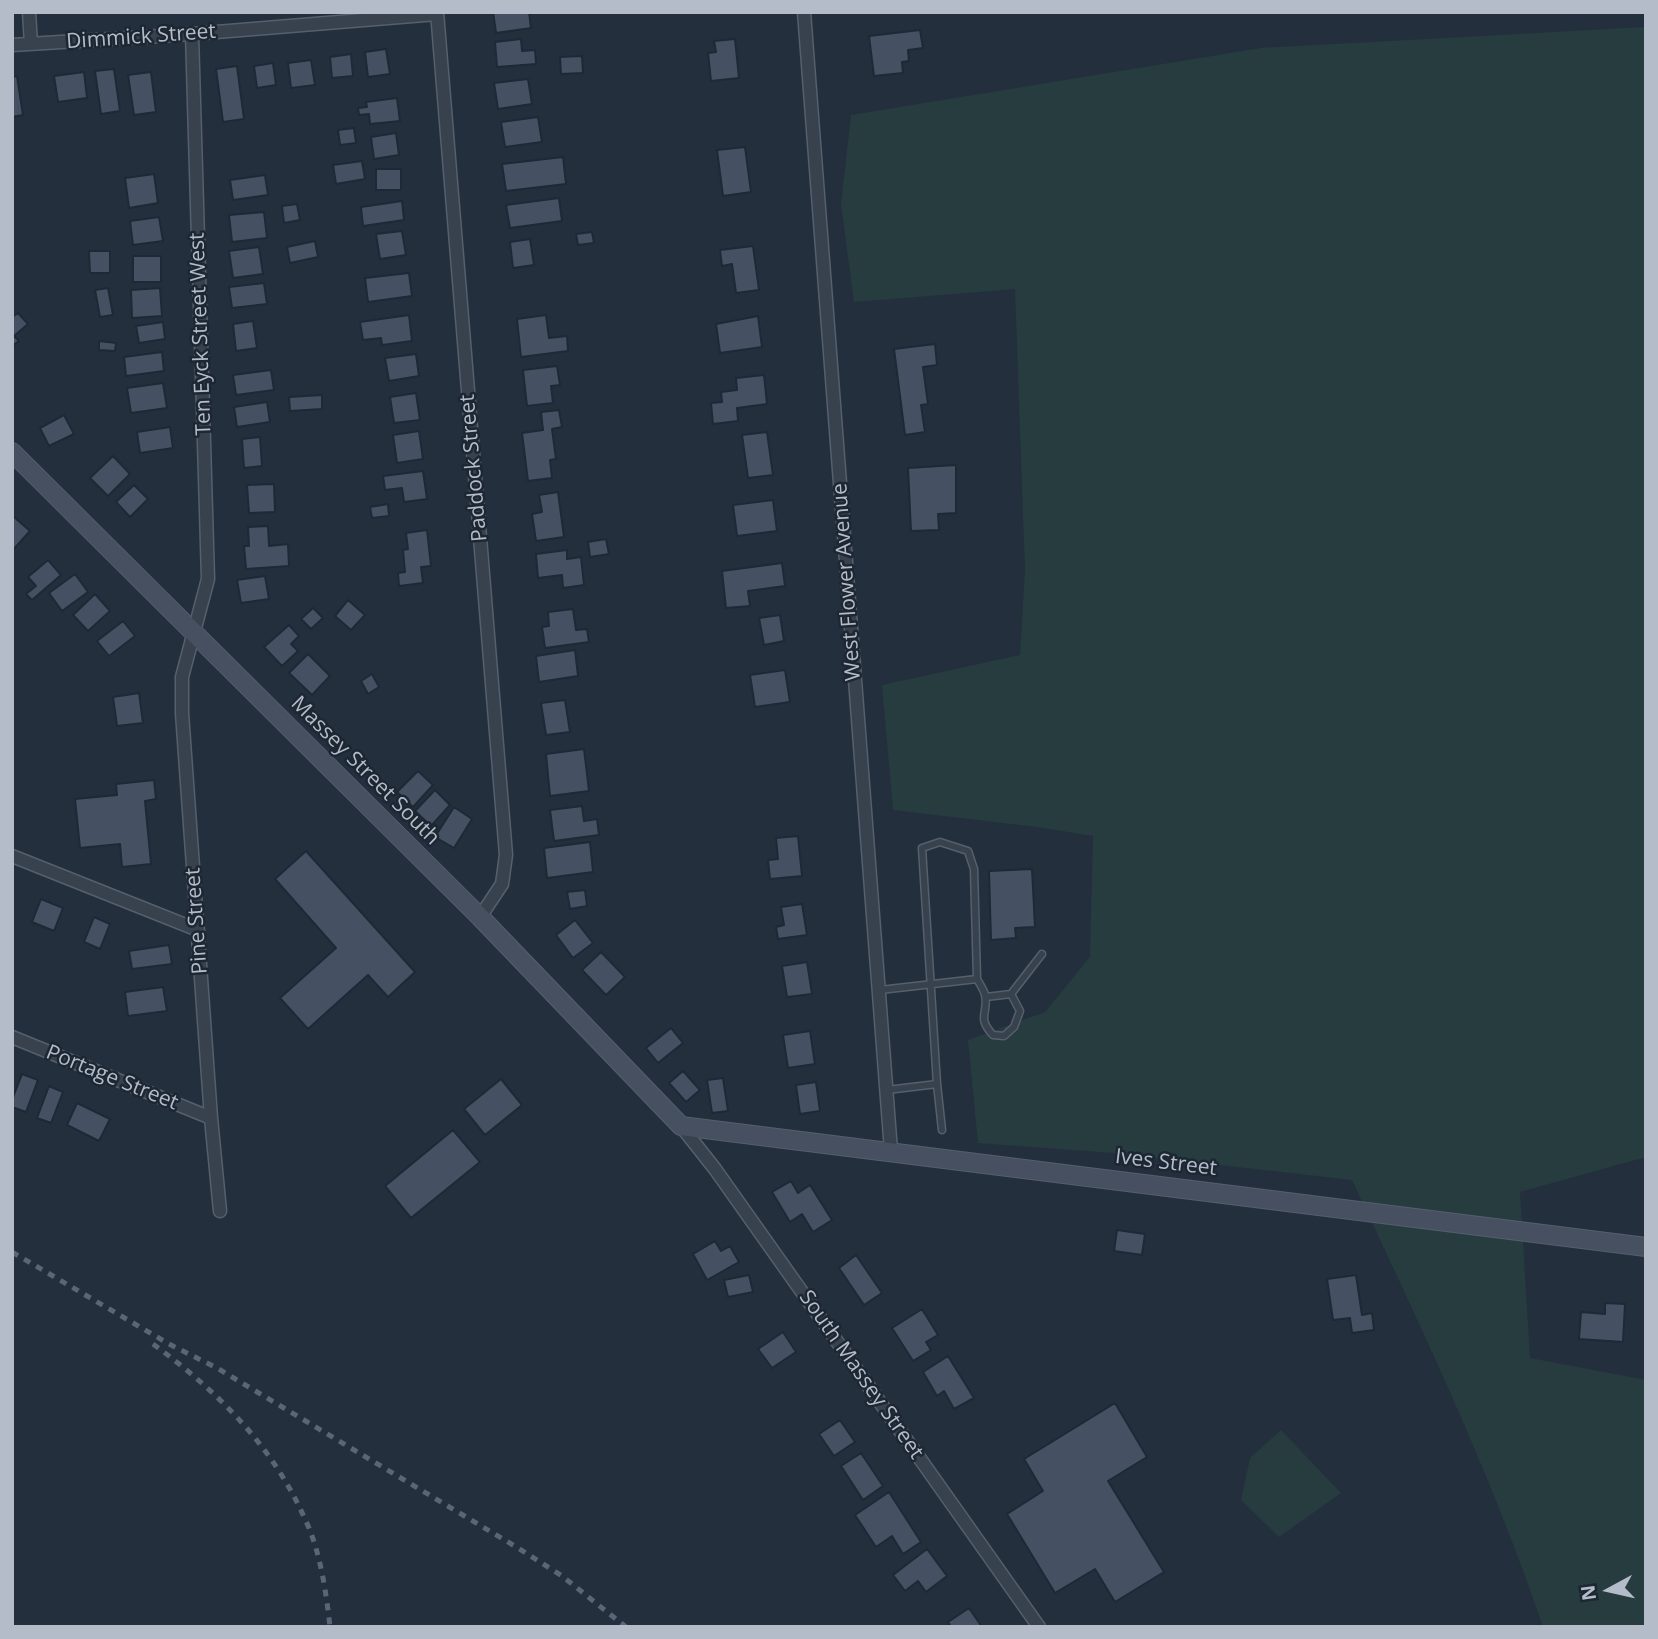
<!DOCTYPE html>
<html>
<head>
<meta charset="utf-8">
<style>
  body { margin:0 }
  #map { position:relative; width:1658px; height:1639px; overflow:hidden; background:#242f3e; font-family:"Open Sans",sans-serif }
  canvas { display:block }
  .frame { position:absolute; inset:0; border:14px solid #b4bcc9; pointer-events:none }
  .north { position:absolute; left:1574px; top:1555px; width:70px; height:70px; -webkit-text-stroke:5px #1d2633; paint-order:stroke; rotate:262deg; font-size:19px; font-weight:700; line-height:28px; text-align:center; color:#b4bcc9 }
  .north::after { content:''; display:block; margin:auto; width:24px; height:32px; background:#b4bcc9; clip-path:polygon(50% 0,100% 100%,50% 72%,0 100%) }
</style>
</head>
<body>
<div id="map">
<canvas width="1658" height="1639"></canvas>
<div class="frame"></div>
<div class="north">N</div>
</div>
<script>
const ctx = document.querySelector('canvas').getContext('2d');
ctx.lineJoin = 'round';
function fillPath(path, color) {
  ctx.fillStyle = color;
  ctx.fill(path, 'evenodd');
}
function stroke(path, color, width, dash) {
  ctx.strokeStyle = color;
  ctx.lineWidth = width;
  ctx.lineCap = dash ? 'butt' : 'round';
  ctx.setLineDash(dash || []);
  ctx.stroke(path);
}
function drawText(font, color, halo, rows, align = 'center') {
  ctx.font = font + ' "Open Sans",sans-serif';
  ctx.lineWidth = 5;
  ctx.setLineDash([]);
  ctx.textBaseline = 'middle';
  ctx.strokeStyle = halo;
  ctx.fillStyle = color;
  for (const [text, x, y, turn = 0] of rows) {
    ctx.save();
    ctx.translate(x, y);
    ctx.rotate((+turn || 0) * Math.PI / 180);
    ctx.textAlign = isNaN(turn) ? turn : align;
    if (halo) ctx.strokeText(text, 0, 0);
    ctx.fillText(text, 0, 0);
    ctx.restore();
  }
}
fillPath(new Path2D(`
  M1646 27V1157L1520 1192 1530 1358 1646 1380V1627H1543C1491 1473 1421 1327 1352 1180L1113 1153 978 1143 968 1040 1045 1012 1090 957 1093 836 1037 827 893 810 882 685 1020 655 1025 570 1015 289 854 302 841 204 851 115 1261 48Z
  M1281 1430 1341 1493 1279 1537 1241 1500 1250 1458Z`), '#263c3f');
const building = new Path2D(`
  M493 12H529L531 28 496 33Z
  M920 30 923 48 908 50 909 61 902 62 903 73 874 76 869 36Z
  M521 39 522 51 535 50 536 64 497 67 495 42Z
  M735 39 739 78 711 81 708 53 716 52 714 41Z
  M386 49 390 74 368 77 365 52Z
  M351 54 353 76 332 78 330 57Z
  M582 56 583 73 561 74 560 57Z
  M311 60 315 85 291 88 288 63Z
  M273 63 276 85 257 88 254 66Z
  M237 66 244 119 223 122 216 69Z
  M114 69 120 111 101 114 95 71Z
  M84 72 87 98 58 102 54 76Z
  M151 72 156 112 134 115 128 75Z
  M17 76 23 115 12 117V77Z
  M528 79 532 104 498 109 494 83Z
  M397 98 400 121 370 124 369 114 359 115 358 108 367 107 366 102Z
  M538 117 542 142 505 147 501 122Z
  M354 128 356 143 340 145 338 130Z
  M396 133 399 155 374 159 371 137Z
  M745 147 751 192 723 196 717 150Z
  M563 157 566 184 506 191 502 164Z
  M362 161 365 179 336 184 333 165Z
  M376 169H401V190H376Z
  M154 174 158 203 129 208 125 178Z
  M265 175 268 195 233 200 230 180Z
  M559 198 562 221 510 228 506 205Z
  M402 201 404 220 363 226 361 207Z
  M297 204 300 220 284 223 282 206Z
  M264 212 267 238 232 242 229 215Z
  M159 217 163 241 133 245 130 221Z
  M402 231 406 255 380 259 376 234Z
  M592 232 594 243 578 245 576 234Z
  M530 239 534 265 513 268 510 242Z
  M315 241 318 257 290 263 287 247Z
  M753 246 759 290 736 293 732 264 722 266 720 250Z
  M259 247 263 274 233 278 229 251Z
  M89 251H110V273H90Z
  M133 256H161V282H133Z
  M409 273 412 296 368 302 365 278Z
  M264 283 267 304 232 308 229 287Z
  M108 288 113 315 100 317 95 290Z
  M160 288 162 316 132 318 131 290Z
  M18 313 28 324 14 336 19 341 12 346V317Z
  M409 315 412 341 382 345 381 338 363 340 360 322Z
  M546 315 549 338 567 336 568 351 521 357 517 319Z
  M758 316 762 347 720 353 716 324Z
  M253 321 257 348 236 351 233 324Z
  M163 322 165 339 139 343 136 326Z
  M99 341 116 343 115 351 99 350Z
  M935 344 937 365 923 367 928 404 921 405 925 432 905 435 894 349Z
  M162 352 164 371 126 376 124 357Z
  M416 354 419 376 389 381 385 358Z
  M557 366 560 385 551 386 553 403 527 406 523 370Z
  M271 370 274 390 236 395 233 375Z
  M764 375 767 404 737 408 738 421 713 424 711 403 722 402 721 392 737 390 736 378Z
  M163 383 167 408 131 413 127 388Z
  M416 393 420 420 394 423 390 397Z
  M322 395V409L290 411 289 397Z
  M267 402 270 422 237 427 234 407Z
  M559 410 562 427 552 429 556 459 550 460 552 478 528 481 522 433 543 430 541 412Z
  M64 415 74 434 49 446 40 428Z
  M170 427 173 448 140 453 137 432Z
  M419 431 423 459 397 463 393 435Z
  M767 432 773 475 748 478 742 435Z
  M260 437 262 466 244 468 242 439Z
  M113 456 130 474 108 496 90 478Z
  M956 465V513L938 514 939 530 911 531 908 468Z
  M423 471 427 499 404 502 402 488 385 490 383 476Z
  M274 484 275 512 249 513 247 485Z
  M134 485 148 499 130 517 116 502Z
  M558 492 564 537 536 541 532 514 542 512 539 495Z
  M773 500 777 531 737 536 733 505Z
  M388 504 389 516 372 518 370 507Z
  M13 516 30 531 12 551V516Z
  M268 526 269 546 288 544 289 566 246 569 244 546H249L248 527Z
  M427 530 431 566 421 567 423 583 399 586 398 573 405 572 403 550 408 549 406 533Z
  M606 539 609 554 590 557 588 542Z
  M567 550V559L581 557 584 585 563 588 562 575 538 578 536 554Z
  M48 560 61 575 32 600 26 594 36 586 28 577Z
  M782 563 785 586 748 591 750 606 726 608 722 571Z
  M75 574 88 592 62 611 49 593Z
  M265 576 269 599 241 603 237 580Z
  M95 594 110 611 88 631 73 615Z
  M348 600 365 615 351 630 335 616Z
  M313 608 323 618 311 629 301 619Z
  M573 609 576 630 587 629 589 642 545 648 542 627 549 626 548 612Z
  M780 615 784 641 764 645 759 618Z
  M123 621 135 636 109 656 97 641Z
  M289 625 299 636 291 644 298 651 282 666 264 647Z
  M575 650 578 676 539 682 536 656Z
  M308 654 330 676 312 695 289 673Z
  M785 670 790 702 755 707 750 675Z
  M372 674 379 687 368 694 361 681Z
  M139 693 143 723 117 726 113 697Z
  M565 700 570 732 546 735 541 703Z
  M584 749 589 791 550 796 546 754Z
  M418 771 433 785 413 807 397 792Z
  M154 780 156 799 145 801 151 864 122 867 120 844 80 848 75 799 117 795 116 784Z
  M435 790 450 805 431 826 415 811Z
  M582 806 584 821 597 819 599 835 554 841 550 810Z
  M454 807 472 819 454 848 435 837Z
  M798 836 802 876 770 879 768 860 778 859 776 838Z
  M590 842 593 872 547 878 544 848Z
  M306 851 415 972 388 997 368 975 308 1029 280 998 336 948 275 879Z
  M1032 869 1035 927 1015 928 1016 938 991 940 989 871Z
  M585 890 587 906 570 909 567 892Z
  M41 899 63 908 54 931 32 922Z
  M802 904 807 935 778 939 776 927 784 925 781 907Z
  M94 917 110 924 100 949 84 942Z
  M575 920 593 943 573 958 556 935Z
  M169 945 172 964 132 969 129 951Z
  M601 952 625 977 606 995 582 970Z
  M807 962 812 994 787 997 782 966Z
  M163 987 167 1011 128 1016 125 992Z
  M671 1028 683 1043 658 1063 646 1048Z
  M810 1031 815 1064 788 1068 783 1035Z
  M683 1071 700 1090 686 1102 669 1083Z
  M22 1074 38 1080 26 1112 12 1107V1100Z
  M723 1078 728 1111 712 1113 707 1080Z
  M501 1079 522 1105 485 1135 464 1109Z
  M816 1082 820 1111 800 1114 796 1085Z
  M49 1086 63 1092 51 1123 37 1118Z
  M77 1103 110 1119 99 1141 67 1125Z
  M453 1130 480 1162 411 1218 385 1186Z
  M791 1181 798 1193 810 1185 832 1220 813 1232 802 1214 790 1222 772 1192Z
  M1117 1230 1145 1234 1142 1255 1114 1251Z
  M715 1241 721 1251 730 1246 739 1262 707 1280 693 1254Z
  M856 1255 882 1293 864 1305 839 1268Z
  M749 1275 753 1292 728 1297 724 1280Z
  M1356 1275 1362 1315 1372 1313 1374 1330 1352 1333 1350 1318 1333 1320 1327 1279Z
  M1605 1303 1625 1304 1623 1342 1579 1339 1581 1312 1605 1314Z
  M922 1309 938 1335 926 1342 931 1350 913 1361 892 1328Z
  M783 1332 796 1352 772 1368 758 1349Z
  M948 1356 974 1398 954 1409 944 1391 937 1396 923 1372Z
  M1115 1403 1147 1457 1108 1481 1164 1572 1115 1602 1095 1569 1055 1593 1007 1514 1043 1491 1024 1459Z
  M840 1420 855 1442 834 1456 819 1434Z
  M861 1453 883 1486 863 1500 841 1466Z
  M889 1492 921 1542 903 1554 892 1536 876 1547 855 1515Z
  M927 1549 947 1576 926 1592 918 1581 905 1591 893 1575Z
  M969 1608 982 1627H951L948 1622Z`);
fillPath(building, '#455162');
stroke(building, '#1f2835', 2);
const lane = new Path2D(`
  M977 979C979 983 984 990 985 995 989 1013 976 1017 993 1035L1004 1036 1014 1027 1020 1011 1011 994 986 997
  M880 990 977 979 974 869 968 851 940 842 922 848 937 1084 887 1090
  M1011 994 1042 954
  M937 1084 942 1130`);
const street = new Path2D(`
  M29 12 31 44
  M437 12 506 855 502 884 480 917
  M804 12 891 1151
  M192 34 208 579 182 677V713L211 1118 220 1211
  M12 45 192 34 437 14
  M12 856 198 930
  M12 1037 211 1118
  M681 1126 715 1169 1039 1627`);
const secondary = new Path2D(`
  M12 452 480 917 681 1126 1646 1247`);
stroke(lane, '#565f6c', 9);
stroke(street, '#565f6c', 15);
stroke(secondary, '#565f6c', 20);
stroke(lane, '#38414e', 6);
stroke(street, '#38414e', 12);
stroke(secondary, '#465061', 18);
stroke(new Path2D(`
  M12 1252 169 1344 217 1368 518 1548 562 1576 626 1627
  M153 1344C216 1390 272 1445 304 1517 320 1549 326 1591 330 1627`), '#5a6575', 5, [7, 7]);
drawText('21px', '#b4bcc9', '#1d2633', [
  ["Dimmick Street",141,37,-4],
  ["Ten Eyck Street West",201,334,-92],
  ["Paddock Street",474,468,-95],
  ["West Flower Avenue",847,582,-94],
  ["Massey Street South",365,771,45],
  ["Pine Street",197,921,-94],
  ["Portage Street",112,1078,22],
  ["Ives Street",1166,1163,7],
  ["South Massey Street",861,1375,55]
]);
</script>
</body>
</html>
